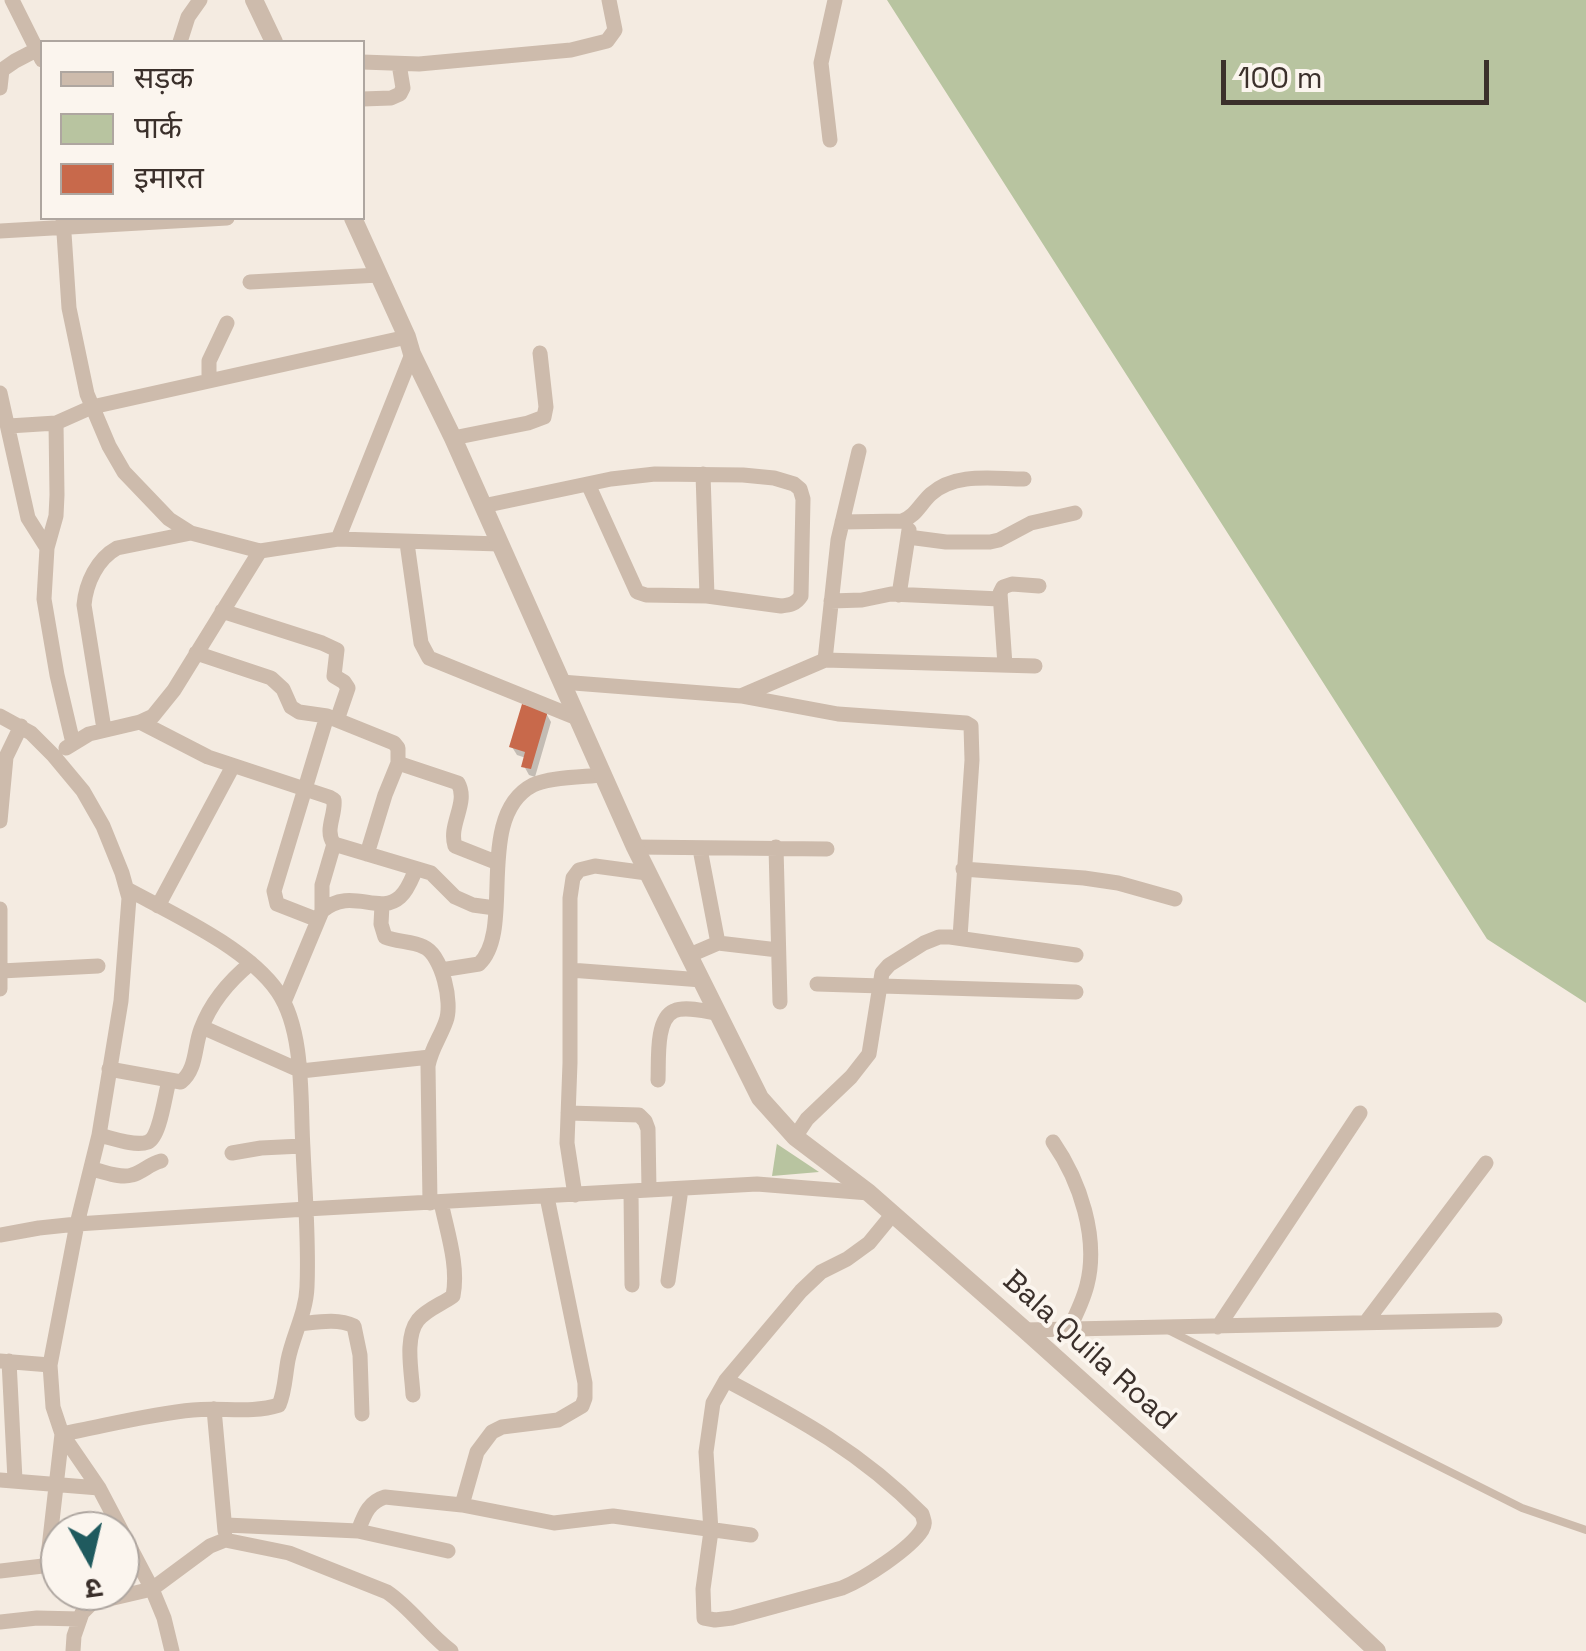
<!DOCTYPE html>
<html>
<head>
<meta charset="utf-8">
<style>
  body { margin:0 }
  #map { position:relative; width:1586px; height:1651px; overflow:hidden; background:#f4ebe1; font-family:"Space Grotesk","Noto Sans Devanagari",sans-serif }
  canvas { display:block }
  .legend { position:absolute; left:40px; top:40px; width:325px; height:180px; box-sizing:border-box; background:#fbf5ee; border:2px solid #aea6a0; margin:0; padding:12px 18px; list-style:none; font-size:30px; color:#3b302b }
  .legend li { display:flex; align-items:center; gap:20px; height:50px }
  .legend b { width:50px; border:2px solid #aea6a0 }
  .north { position:absolute; left:40px; top:1511px; width:100px; height:100px; box-sizing:border-box; background:#fbf5ee; border:2px solid #aea6a0; border-radius:50%; rotate:172deg; font-size:28px; font-weight:700; line-height:40px; text-align:center; color:#3b302b }
  .north::after { content:''; display:block; margin:auto; width:35px; height:45px; background:#1f5a5e; clip-path:polygon(50% 0,100% 100%,50% 72%,0 100%) }
  .scale { position:absolute; left:1221px; top:60px; width:268px; height:45px; box-sizing:border-box; border:5px solid #3b302b; border-top:0; padding-left:12px; font-size:30px; line-height:35px; white-space:nowrap; color:#3b302b; -webkit-text-stroke:8px #fbf5ee; paint-order:stroke }
</style>
</head>
<body>
<div id="map">
<canvas width="1586" height="1651"></canvas>
<ul class="legend">
<li><b style="height:12px;background:#cdbbac"></b>सड़क</li>
<li><b style="height:28px;background:#b8c4a0"></b>पार्क</li>
<li><b style="height:28px;background:#c8694b"></b>इमारत</li>
</ul>
<div class="north">उ</div>
<div class="scale">100 m</div>
</div>
<script>
const ctx = document.querySelector('canvas').getContext('2d');
ctx.lineJoin = 'round';
function fillPath(path, color) {
  ctx.fillStyle = color;
  ctx.fill(path, 'evenodd');
}
function stroke(path, color, width, dash) {
  ctx.strokeStyle = color;
  ctx.lineWidth = width;
  ctx.lineCap = dash ? 'butt' : 'round';
  ctx.setLineDash(dash || []);
  ctx.stroke(path);
}
function drawText(font, color, halo, rows, align = 'center') {
  ctx.font = font + ' "Space Grotesk",sans-serif';
  ctx.lineWidth = 8;
  ctx.setLineDash([]);
  ctx.textBaseline = 'middle';
  ctx.strokeStyle = halo;
  ctx.fillStyle = color;
  for (const [text, x, y, turn = 0] of rows) {
    ctx.save();
    ctx.translate(x, y);
    ctx.rotate((+turn || 0) * Math.PI / 180);
    ctx.textAlign = isNaN(turn) ? turn : align;
    if (halo) ctx.strokeText(text, 0, 0);
    ctx.fillText(text, 0, 0);
    ctx.restore();
  }
}
fillPath(new Path2D(`
  M887 0H1586V1003L1487 939Z
  M777 1143V1144L819 1172 772 1176Z`), '#b8c4a0');
fillPath(new Path2D(`
  M546 713 551 722 535 777 529 775 524 766 526 758 517 755 512 747Z`), '#0003');
fillPath(new Path2D(`
  M522 704 548 711 531 769 521 767 525 752 509 747Z`), '#c8694b');
stroke(new Path2D(`
  M1168 1330 1522 1508 1586 1530`), '#cdbbac', 8);
stroke(new Path2D(`
  M12 0 42 60
  M180 42 188 17 200 0
  M362 62 419 64 571 50 607 41 615 30 609 0
  M0 88 2 70 15 61 38 49
  M362 99 391 98 400 94 403 88 399 64
  M830 140 821 63 835 0
  M63 218 69 308 87 394 109 446 124 472 169 519 191 533 260 551 338 539 500 544
  M0 231 227 218
  M250 282 379 275
  M209 379V361L227 323
  M0 393 28 518 47 548 44 599 57 675 73 743
  M9 426 56 423 92 407 407 337
  M453 438 528 423 544 417 546 407 540 353
  M703 474 707 596
  M483 506 611 479 655 474 743 475 774 478 794 484 800 489 803 499 801 596C796 604 790 605 781 606L707 596 646 595 637 592 588 484
  M842 522 902 521C916 516 920 504 931 494 956 472 993 479 1024 479
  M908 537 946 542H990L999 540 1031 523 1075 513
  M338 539 412 354
  M407 543 421 643 429 658 577 718
  M47 548 56 516 57 495 56 423
  M899 595 909 530
  M831 601 862 600 891 594 1000 599
  M222 611 322 643 337 650 334 676 344 682 348 688 337 720
  M196 653 271 678 283 689 291 707 299 712 327 716 394 743 398 748V763L385 795 367 854
  M825 660 1035 666
  M1005 665 1000 593 1003 587 1012 584 1039 586
  M561 682 741 696 838 714 966 723 971 726 972 760 960 937
  M741 696 825 660 838 540 859 451
  M0 716 31 733 53 755 83 791 103 826 122 873 129 898 121 1001 99 1135 77 1224 50 1365 53 1407 62 1434 99 1488 152 1589 164 1618 172 1651
  M140 722 208 757 329 797 334 800C336 815 324 830 334 844L431 873 455 897 473 905 495 908
  M104 729 84 605C86 583 97 559 117 548L191 533
  M66 748 89 734 140 722 153 716 174 690 260 551
  M398 763 458 783C469 803 448 824 455 846L498 863
  M0 821 6 757 21 726
  M635 847 827 849
  M776 847 780 1002
  M700 849 718 943
  M963 869 1084 878 1118 883 1175 899
  M382 905 381 924 385 937C397 942 412 941 424 947 442 955 453 1003 446 1021 441 1036 431 1049 428 1066L430 1203
  M158 906 233 766
  M0 909V989
  M322 911V885L334 844
  M318 920 277 904 274 891 327 716
  M690 955 718 943 778 950
  M441 970 479 964C516 930 473 816 533 785 549 777 583 777 602 775
  M570 970 702 980
  M1 971 98 966
  M817 984 1076 992
  M284 1002 322 911C351 886 379 916 400 897 408 890 412 878 416 869
  M202 1027 301 1071 430 1057
  M109 1069 181 1082C197 1069 194 1047 201 1029 211 1002 229 981 251 963
  M658 1080C659 1063 655 1019 674 1011 685 1006 704 1011 716 1013
  M568 1113 639 1115 645 1121 648 1129 649 1190
  M99 1135C112 1138 135 1147 148 1142 160 1137 165 1094 169 1081
  M795 1137 807 1119 851 1077 869 1054 882 973 889 965 924 943 939 937H950L1076 955
  M1053 1142C1080 1181 1099 1238 1087 1285 1083 1301 1076 1315 1069 1329
  M232 1153 261 1148 302 1146
  M91 1169C103 1171 120 1179 132 1175 143 1172 149 1164 161 1161
  M631 1192 632 1285
  M575 1195 567 1143 570 1063V898L573 878 579 870 595 866 647 873
  M0 1235 39 1228 77 1224 306 1209 757 1184 869 1193
  M668 1281 681 1189
  M1366 1322 1486 1163
  M300 1324C318 1322 338 1318 354 1326L360 1355 362 1414
  M1218 1327 1360 1113
  M1025 1330 1495 1320
  M0 1361 50 1365
  M9 1361 15 1480
  M726 1380C800 1419 862 1453 922 1514 924 1521 926 1523 922 1530 910 1549 864 1579 842 1588L732 1618 715 1620 704 1618 703 1589 711 1531 706 1452 713 1403 726 1380 801 1291 821 1272 847 1259 869 1243 892 1215
  M413 1395C412 1373 404 1338 418 1320 427 1309 442 1304 453 1296 459 1266 447 1232 441 1202
  M214 1409 225 1531
  M0 1480 99 1488
  M462 1505 477 1452 492 1432 502 1427 558 1420 582 1406 585 1398V1383L547 1197
  M226 1525 358 1531 448 1551
  M358 1531C364 1516 368 1502 385 1497L462 1505 554 1523 613 1516 751 1535
  M47 1565 62 1434C105 1426 149 1414 193 1410 222 1407 251 1414 279 1405 285 1391 285 1376 288 1360 293 1335 306 1313 307 1287 309 1241 305 1195 303 1149 300 1102 305 1032 278 992 248 948 173 914 127 889
  M0 1571 60 1564
  M0 1622 37 1618 80 1619
  M73 1651 74 1636 82 1613 92 1603 152 1589 210 1546 225 1540 289 1553 387 1592C411 1608 427 1633 451 1651`), '#cdbbac', 15);
stroke(new Path2D(`
  M254 0 274 42
  M353 218 407 337 412 354 453 438 635 847 760 1098 795 1137 869 1193 1025 1330 1262 1543 1377 1651`), '#cdbbac', 18);
drawText('30px', '#3b302b', '#fbf5ee', [
  ["Bala Quila Road",1089,1351,42]
]);
</script>
</body>
</html>
